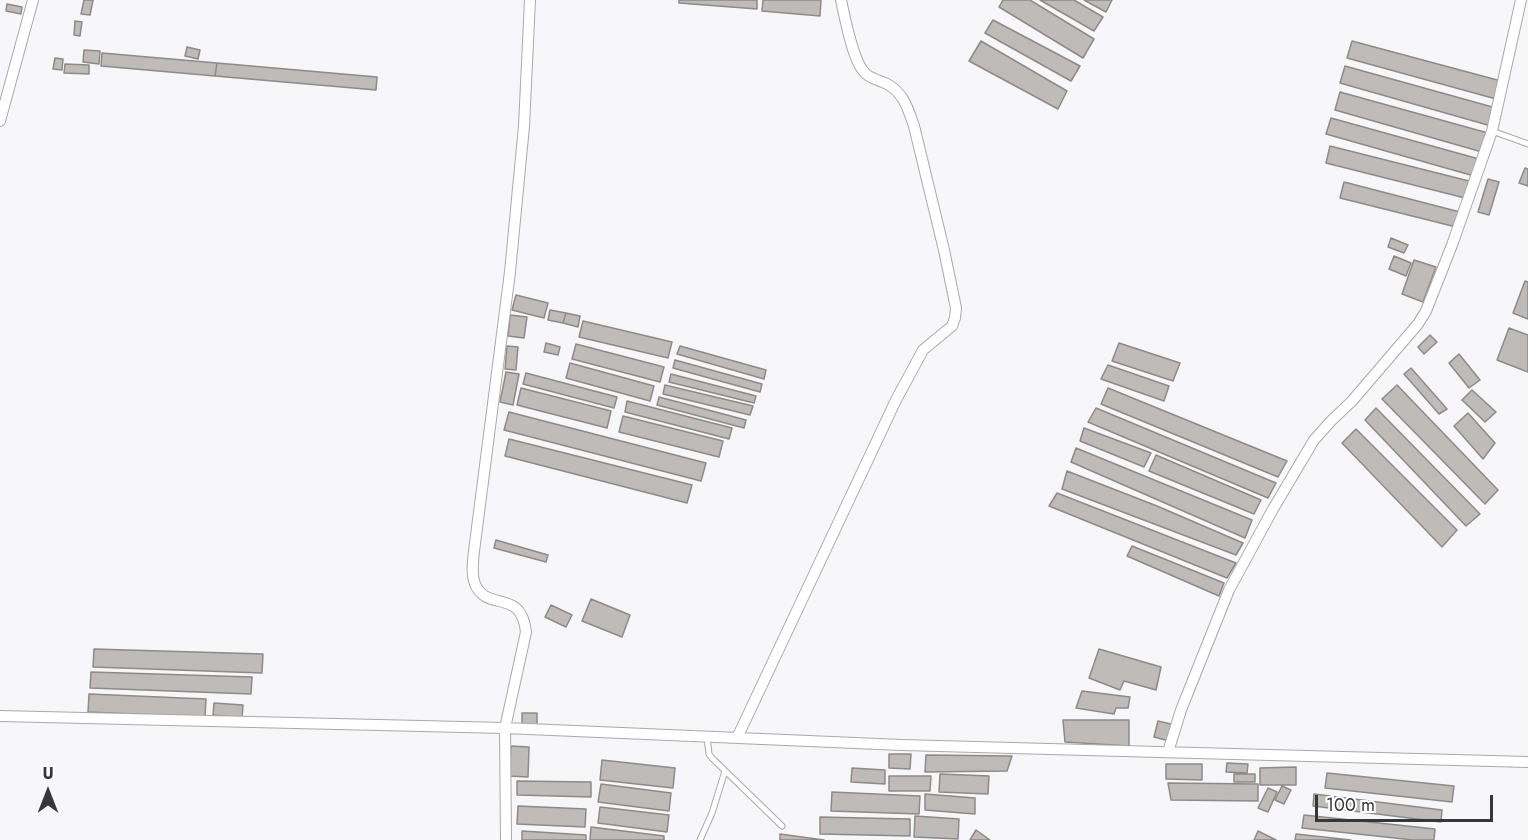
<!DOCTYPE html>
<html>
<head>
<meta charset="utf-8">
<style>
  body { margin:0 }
  #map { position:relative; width:1528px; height:840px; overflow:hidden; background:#f7f7fa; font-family:Jost,sans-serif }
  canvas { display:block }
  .north { position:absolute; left:18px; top:762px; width:60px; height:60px; -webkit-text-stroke:4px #fff; paint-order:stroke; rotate:0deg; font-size:16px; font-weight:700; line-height:24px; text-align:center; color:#363738 }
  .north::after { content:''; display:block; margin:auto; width:21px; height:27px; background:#363738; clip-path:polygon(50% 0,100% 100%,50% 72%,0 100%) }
  .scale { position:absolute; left:1315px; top:795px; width:178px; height:27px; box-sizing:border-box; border:3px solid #363738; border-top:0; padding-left:8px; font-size:18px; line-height:21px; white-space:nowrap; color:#363738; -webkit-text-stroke:4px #fff; paint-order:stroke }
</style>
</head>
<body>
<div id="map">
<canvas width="1528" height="840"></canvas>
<div class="north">U</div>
<div class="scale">100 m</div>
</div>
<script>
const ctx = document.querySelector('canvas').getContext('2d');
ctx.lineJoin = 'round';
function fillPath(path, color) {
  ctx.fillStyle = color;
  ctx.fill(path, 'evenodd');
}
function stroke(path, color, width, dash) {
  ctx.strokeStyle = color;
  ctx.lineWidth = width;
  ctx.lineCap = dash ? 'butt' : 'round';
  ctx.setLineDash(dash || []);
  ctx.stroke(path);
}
const building = new Path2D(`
  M84 0H93L90 15 81 14Z
  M679 0H757V9L679 3Z
  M763 0H821L820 16 762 11Z
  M1003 0H1030L1094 39 1083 58 999 7Z
  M1040 0H1074L1103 17 1094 31Z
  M1084 0H1112L1106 12Z
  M7 4 22 7 21 14 6 11Z
  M993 20 1080 66 1071 81 985 33Z
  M75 21 82 22 80 36 74 35Z
  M981 41 1067 91 1058 109 969 61Z
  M1352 41 1501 81 1496 99 1347 58Z
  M187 47 200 50 198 59 185 56Z
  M84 50 100 51 99 64 83 62Z
  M102 53 217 63 215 76 101 66Z
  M55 58 63 59 62 70 53 69Z
  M217 63 377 77 376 90 215 76Z
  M65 64 89 65V74L64 73Z
  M1345 66 1496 108 1491 126 1340 83Z
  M1340 92 1488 133 1482 152 1335 110Z
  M1331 118 1479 159 1474 176 1326 134Z
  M1330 146 1469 181 1465 198 1326 163Z
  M1525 168 1528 169V186L1519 183Z
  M1488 179 1499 182 1489 215 1478 212Z
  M1344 182 1460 212 1456 227 1340 198Z
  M1391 238 1408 245 1404 253 1388 247Z
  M1394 256 1411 263 1406 276 1389 269Z
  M1414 260 1436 267 1423 302 1402 294Z
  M1525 281 1528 282V319L1513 313Z
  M516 295 548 303 544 318 512 310Z
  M550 310 566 313 563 323 548 320Z
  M566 313 580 316 578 327 563 323Z
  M510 315 527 317 524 338 508 336Z
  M583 321 672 342 668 358 579 337Z
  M1509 328 1528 335V372L1497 360Z
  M1430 335 1437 342 1424 354 1418 347Z
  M546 343 560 347 558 355 544 352Z
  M1119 343 1180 363 1173 381 1112 361Z
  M576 344 664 367 660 382 572 359Z
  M507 346 518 347 516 370 505 369Z
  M680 346 766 370 764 379 677 354Z
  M1459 354 1480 380 1469 388 1449 363Z
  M675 360 762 384 760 392 673 368Z
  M570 363 654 386 650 401 566 378Z
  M1108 365 1169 386 1164 401 1101 379Z
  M1411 368 1447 409 1439 414 1404 374Z
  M506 372 519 374 513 405 500 402Z
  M526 373 617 397 614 408 523 384Z
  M671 374 756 396 754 403 669 382Z
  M665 385 753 406 750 415 663 394Z
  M1397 385 1498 490 1485 504 1382 399Z
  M521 388 611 411 607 428 517 405Z
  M1108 388 1287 461 1278 477 1101 404Z
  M1472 390 1496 412 1485 422 1462 400Z
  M659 397 746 420 744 428 657 405Z
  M627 401 732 428 729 439 625 412Z
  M1096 408 1276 483 1268 498 1088 422Z
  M1376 408 1480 514 1466 526 1365 420Z
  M509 412 706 463 701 481 504 430Z
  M1468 413 1495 443 1483 459 1454 426Z
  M623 416 723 441 719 457 619 432Z
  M1084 428 1151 453 1144 467 1080 441Z
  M1356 429 1457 530 1442 547 1342 443Z
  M509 439 692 485 687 503 505 456Z
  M1076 448 1252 520 1245 538 1071 462Z
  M1156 455 1261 500 1254 514 1149 471Z
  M1067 471 1157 506 1243 543 1236 555 1062 489Z
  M1057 493 1236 563 1227 578 1049 506Z
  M496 540 548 555 546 562 494 548Z
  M1132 546 1224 583 1219 596 1127 556Z
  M591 599 630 615 622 637 582 621Z
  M551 605 572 615 566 627 545 617Z
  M94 649 263 654 262 673 93 667Z
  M1099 649 1161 667 1156 690 1124 681 1120 690 1089 678Z
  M91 672 252 677 251 694 90 688Z
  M1082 691 1130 697 1128 708H1116L1114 714 1076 708Z
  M89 694 206 699 205 717 88 712Z
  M214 703 243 705 242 718 213 715Z
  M522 713H537V726H522Z
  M1063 720H1129V746L1065 742Z
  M1158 721 1175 725 1169 741 1154 737Z
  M511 746 529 747 528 777 509 776Z
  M889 754H911L910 769 889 768Z
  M926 755 1012 756 1007 771 925 772Z
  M602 760 675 768 673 788 600 780Z
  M1227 763 1248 764 1247 773 1226 772Z
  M1166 764H1202V780L1166 779Z
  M1296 767V785H1260V768Z
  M852 768 885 770V784L851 782Z
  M1327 773 1454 786 1452 802 1325 788Z
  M940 774 989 776 988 794 939 792Z
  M1234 774H1255V782H1234Z
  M889 776H931L930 791H889Z
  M517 781 591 782V797L517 795Z
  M1168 783 1258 784V801L1171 800Z
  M601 784 671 793 669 811 598 802Z
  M1282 786 1291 790 1284 804 1275 800Z
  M1268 788 1277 792 1268 812 1258 808Z
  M832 792 920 796 919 814 831 811Z
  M925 794 975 798V814L925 810Z
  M1314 794 1442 810 1441 822 1313 806Z
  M518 806 586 809 585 827 517 824Z
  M600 807 669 815 667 832 598 823Z
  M1304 815 1435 829 1434 840H1413L1302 828Z
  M915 816 959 819 958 839 914 837Z
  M820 817 910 819V836L820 834Z
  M591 827 664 836V840H590Z
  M976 830 990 840H970Z
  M522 831 586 835V840H522Z
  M1258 831 1276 840H1254Z
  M780 834 824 840H780Z
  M1296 834 1351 840H1295Z`);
fillPath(building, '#bebbb9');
stroke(building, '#8d8b89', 1.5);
const lane = new Path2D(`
  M1492 131 1528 144
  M707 737 709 754 712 758 782 826
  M700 840 712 813 725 771`);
const street = new Path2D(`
  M0 121 33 0
  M0 716 505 728 902 745 1528 762
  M737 738 896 400 923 350 952 326 955 318 956 308 944 250 914 126C908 109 904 93 887 84 881 81 872 79 866 74 853 63 845 18 841 0
  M1168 752 1181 710 1229 590 1273 509 1314 440 1331 421 1352 401 1418 324 1426 311 1452 245 1492 131 1521 0
  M506 840 505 728 526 632C521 587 487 613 475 584 471 574 473 561 474 551L510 272 524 126 530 0`);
stroke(lane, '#a9a9ac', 7);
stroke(street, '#a9a9ac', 12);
stroke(lane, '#fff', 5);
stroke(street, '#fff', 10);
</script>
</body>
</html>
